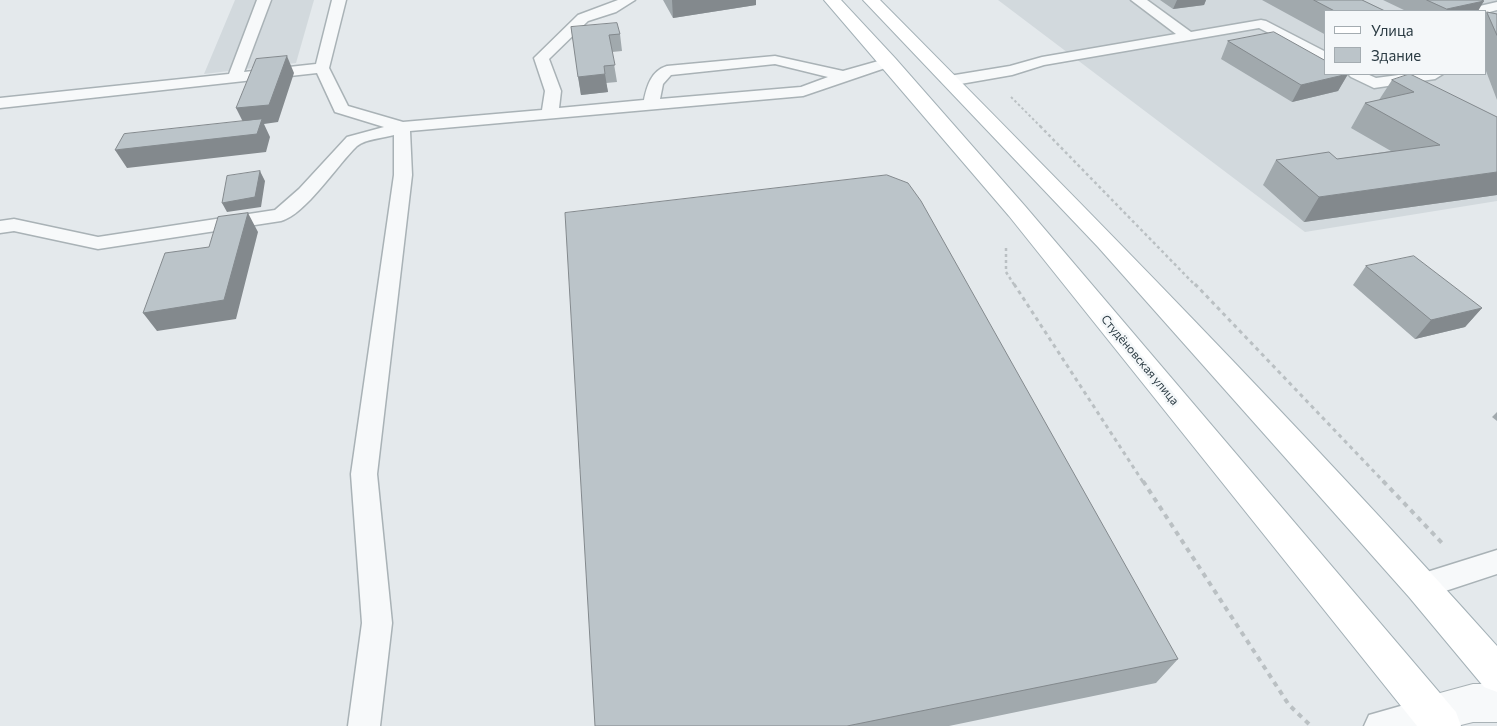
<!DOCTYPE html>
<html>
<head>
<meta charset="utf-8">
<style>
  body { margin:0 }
  #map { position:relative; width:1497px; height:726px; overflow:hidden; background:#e4e9ec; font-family:Commissioner,sans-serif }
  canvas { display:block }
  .legend { position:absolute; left:1324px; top:10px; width:162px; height:65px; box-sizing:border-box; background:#f4f7f9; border:1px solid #a4acb1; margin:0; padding:6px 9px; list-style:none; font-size:15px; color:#2c3c44 }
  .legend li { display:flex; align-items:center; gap:10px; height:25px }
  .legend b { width:25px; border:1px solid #a4acb1 }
</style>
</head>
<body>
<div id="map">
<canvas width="1497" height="726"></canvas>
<ul class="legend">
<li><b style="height:6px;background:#fff"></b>Улица</li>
<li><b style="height:14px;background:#bbc4c9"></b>Здание</li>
</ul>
</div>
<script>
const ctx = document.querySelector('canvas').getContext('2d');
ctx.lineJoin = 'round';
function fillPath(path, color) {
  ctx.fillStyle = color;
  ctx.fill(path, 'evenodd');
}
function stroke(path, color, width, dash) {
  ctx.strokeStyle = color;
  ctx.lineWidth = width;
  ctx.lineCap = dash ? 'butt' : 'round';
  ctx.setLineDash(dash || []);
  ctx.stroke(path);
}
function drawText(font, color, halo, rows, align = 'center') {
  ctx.font = font + ' Commissioner,sans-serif';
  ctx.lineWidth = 5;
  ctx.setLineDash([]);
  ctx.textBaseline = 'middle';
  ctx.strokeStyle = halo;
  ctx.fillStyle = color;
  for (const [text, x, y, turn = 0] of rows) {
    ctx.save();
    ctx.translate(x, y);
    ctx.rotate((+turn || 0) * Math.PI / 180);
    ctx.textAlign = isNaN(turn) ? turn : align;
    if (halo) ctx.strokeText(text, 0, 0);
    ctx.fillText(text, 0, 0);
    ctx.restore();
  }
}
fillPath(new Path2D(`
  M235 0H314L296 63 204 74Z
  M998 0H1497V201L1305 232ZM1326 11H1486V74H1326Z`), '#d2d9dd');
const service = new Path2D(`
  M257 0H271L244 72 316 64 332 0H346L329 68 348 106 403 122 542 110 545 91 534 58 578 15 618 0H635L616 12 588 21 549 59 561 91 559 108 644 100C647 86 651 71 667 66L775 56 843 71 889 58 896 62 894 65 803 96 410 131 412 175 377 474 392 623 380 726H348L362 623 351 474 394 175V135C384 138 365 139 357 146 338 164 305 215 281 221L98 249 14 231 0 233V221L14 219 98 237 275 210 299 189 347 137 384 127 335 112 317 73 0 108V98L229 74ZM775 64 828 77 801 87 660 99 663 84 671 75Z
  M1131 0H1147L1191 32 1261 20 1266 21 1326 52V62L1259 28 1044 65 1012 75 949 86 941 81 949 76 1010 66 1042 57 1176 34Z
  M1497 2V10L1486 13 1469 11 1471 8Z
  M1348 74H1367L1376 78 1406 74H1443L1435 79 1374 88 1351 77Z
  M1497 550V574L1421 599 1411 595 1407 586 1411 577Z
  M1432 697 1443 702 1448 713 1443 724 1439 726H1364L1369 715Z`);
const minor = new Path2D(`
  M1473 684H1497V722H1473L1457 726H1418L1413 713 1418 699Z`);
const primary = new Path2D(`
  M824 0H841L895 58 1025 206 1456 712 1461 726H1417L1009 216Z
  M863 0H880C1090 212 1299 424 1497 646V692L1484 687 1409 597 1098 247Z`);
stroke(service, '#a9b2b6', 3);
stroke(minor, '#a9b2b6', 2);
stroke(primary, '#a4b1b7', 2);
stroke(new Path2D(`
  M1011 97 1042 128`), '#bac0c3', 2, [2.5, 2.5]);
stroke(new Path2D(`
  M1040 126 1196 286
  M1006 248V272L1015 286`), '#bac0c3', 2.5, [3, 3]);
stroke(new Path2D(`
  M1014 284 1143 482
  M1195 284 1384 482`), '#bac0c3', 3, [4, 4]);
stroke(new Path2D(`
  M1143 481 1289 705 1311 726
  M1383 481 1443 544`), '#bac0c3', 4, [5, 5]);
fillPath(service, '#f7f9fa');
fillPath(minor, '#f7f9fa');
fillPath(primary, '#fff');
fillPath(new Path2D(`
  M663 0H756V5L673 18Z
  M1160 0H1206L1204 5 1173 9Z
  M1262 0H1362L1385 11H1326V35Z
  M1383 0H1481L1478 11H1406Z
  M1487 12 1497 14V100L1486 71V15Z
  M571 27 620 34 622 51 612 52 617 82 606 83 608 92 581 95Z
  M1228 41 1348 74 1338 91 1292 102 1221 59Z
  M1392 80 1497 117V195L1304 222 1263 185 1276 160 1337 159 1391 151 1351 128 1365 103 1379 100Z
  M1366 266 1482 308 1465 327 1415 339 1353 285Z
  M1497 412V421L1492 417Z
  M1178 659 1156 683 949 726H595Z`), '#a1a9ad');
fillPath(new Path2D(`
  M672 0H756V5L673 18Z
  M1177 0H1206L1204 5 1173 9Z
  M1484 1 1478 11H1446L1447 9Z
  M287 56 294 73 278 122 264 124 270 137 266 152 127 168 115 150 245 126 236 108Z
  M605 74 608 92 581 95 578 77Z
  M1348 74 1338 91 1292 102 1301 85Z
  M260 171 265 181 261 207 227 212 222 203Z
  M1497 172V195L1304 222 1319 197Z
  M248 213 258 232 236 319 157 331 143 313Z
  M1482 308 1465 327 1415 339 1431 320Z`), '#83898d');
const building = new Path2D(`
  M1314 0H1362L1385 11H1335Z
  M1427 0H1481L1484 1 1447 9Z
  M1487 12 1497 14V35Z
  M617 23 620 34 609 35 615 65 604 66 605 74 578 77 571 27Z
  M1274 32 1326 61V74H1348L1301 85 1228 41Z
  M287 56 269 105 236 108 256 59Z
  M1410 74 1497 117V172L1319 197 1276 160 1329 152 1337 159 1440 145 1365 103 1414 92 1392 80Z
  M262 119 257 134 115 150 124 134Z
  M260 171 255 197 222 203 227 176Z
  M887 175 908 183 921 201 1178 659 847 726H595L565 213Z
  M248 213 224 300 143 313 165 253 209 247 218 217Z
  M1414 256 1482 308 1431 320 1366 266Z`);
fillPath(building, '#bbc4c9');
stroke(building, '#83898d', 1);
drawText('12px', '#2c3c44', '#f4f7f9', [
  ["Студёновская улица",1140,360,50]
]);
</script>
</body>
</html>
